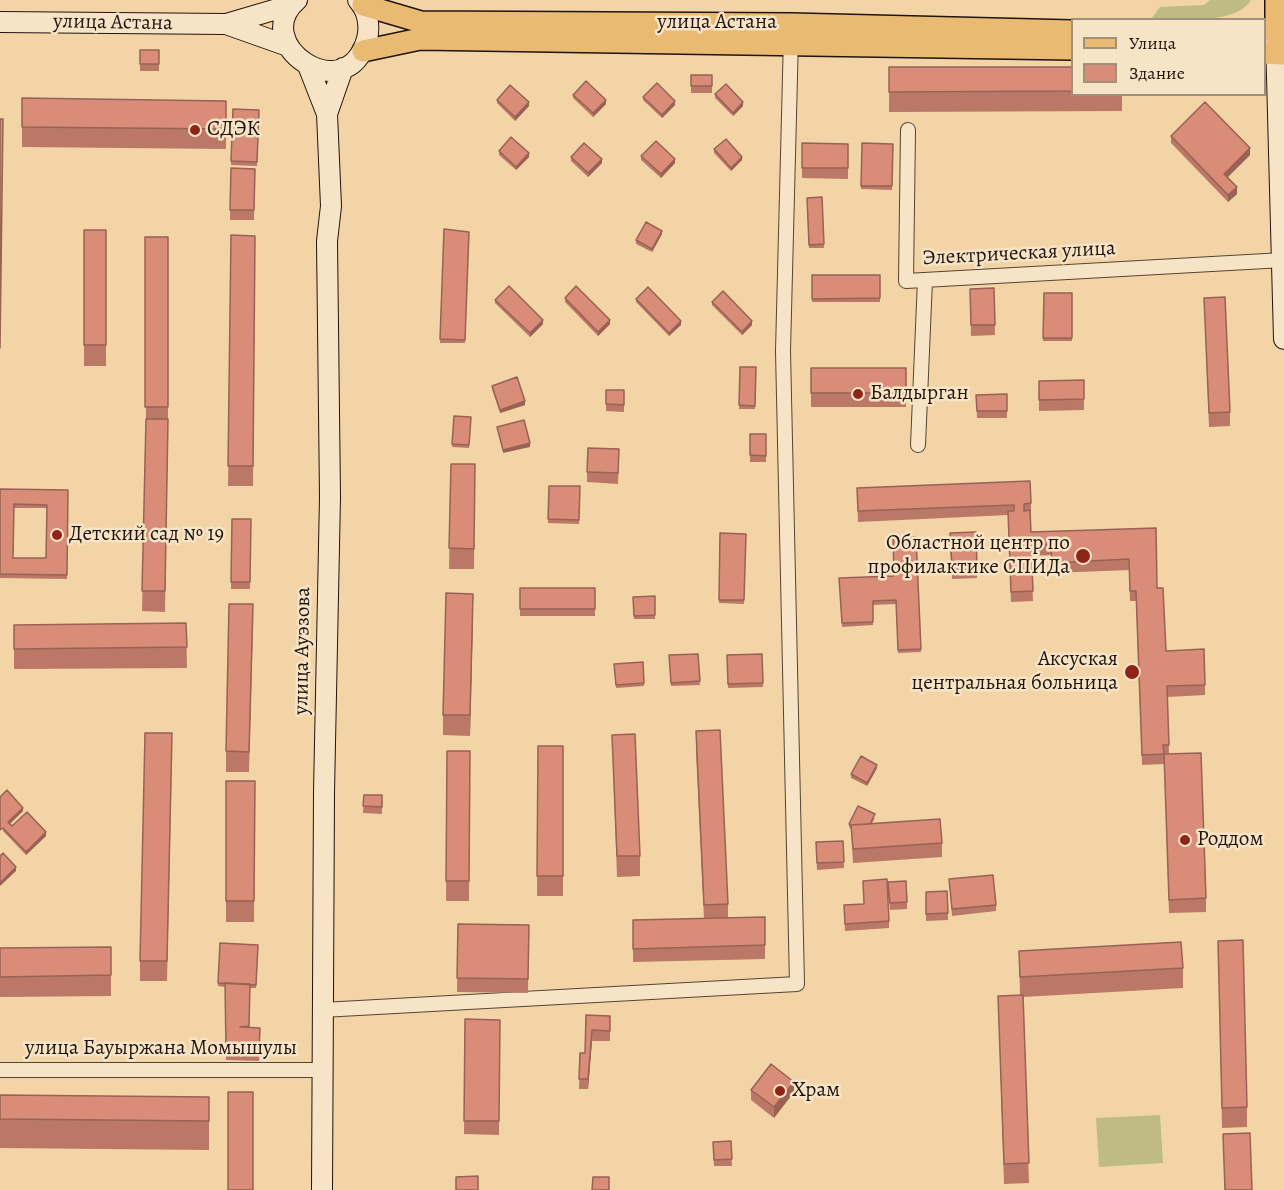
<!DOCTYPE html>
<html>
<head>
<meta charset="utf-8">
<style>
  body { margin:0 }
  #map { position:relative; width:1284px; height:1190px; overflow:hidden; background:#f3d4a6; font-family:Alegreya,serif }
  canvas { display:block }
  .legend { position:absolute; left:1071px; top:18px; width:195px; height:78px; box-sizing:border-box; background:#f7e3c5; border:2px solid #a1907c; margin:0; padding:8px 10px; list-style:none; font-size:18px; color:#20140e }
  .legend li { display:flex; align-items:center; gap:12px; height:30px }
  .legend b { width:30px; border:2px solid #a1907c }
</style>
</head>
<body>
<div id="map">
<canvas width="1284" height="1190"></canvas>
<ul class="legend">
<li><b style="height:8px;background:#eaba73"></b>Улица</li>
<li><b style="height:16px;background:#d98c78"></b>Здание</li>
</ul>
</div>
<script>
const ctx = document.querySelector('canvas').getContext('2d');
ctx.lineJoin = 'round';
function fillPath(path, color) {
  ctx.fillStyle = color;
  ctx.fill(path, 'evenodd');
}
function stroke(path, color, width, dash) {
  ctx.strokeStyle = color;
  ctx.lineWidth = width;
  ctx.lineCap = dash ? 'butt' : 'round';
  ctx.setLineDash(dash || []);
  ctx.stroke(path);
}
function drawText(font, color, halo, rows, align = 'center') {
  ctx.font = font + ' Alegreya,serif';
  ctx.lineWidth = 5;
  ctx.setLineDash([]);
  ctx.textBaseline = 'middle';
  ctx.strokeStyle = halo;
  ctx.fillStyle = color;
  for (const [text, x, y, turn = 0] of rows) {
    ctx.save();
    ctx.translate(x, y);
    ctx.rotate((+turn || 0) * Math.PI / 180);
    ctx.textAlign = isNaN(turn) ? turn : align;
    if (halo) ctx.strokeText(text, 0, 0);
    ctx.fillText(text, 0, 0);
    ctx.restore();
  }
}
fillPath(new Path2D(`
  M1210 0H1251C1237 25 1177 20 1151 19L1160 7 1204 5Z
  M1160 1115 1163 1163 1099 1167 1096 1118Z`), '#bebc84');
const street = new Path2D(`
  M908 130 906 281 1284 260
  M918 445 925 280
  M322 1010 797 984 783 351 791 37
  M0 1070H322`);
const secondary = new Path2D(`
  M297 0C247 43 346 112 367 39 370 26 368 11 358 0
  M0 22 226 24 291 5
  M226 24 288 46
  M1276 39 1284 339
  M309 68 327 114 331 206 327 241 330 497 324 792 322 1190
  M327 114 343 68`);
const primary = new Path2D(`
  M363 5 421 22 792 24 1072 31
  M1276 36V0
  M363 51 420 39 1072 49
  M1264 53 1284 54`);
stroke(street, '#554434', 16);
stroke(secondary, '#20140e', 22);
stroke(primary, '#20140e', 24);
stroke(street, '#f7e3c5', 14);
stroke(secondary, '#f7e3c5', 20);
stroke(primary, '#eaba73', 21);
fillPath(new Path2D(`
  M140 50H159V71H140Z
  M889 67H1072V94H1122V111L889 112Z
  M691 75H712V93H691Z
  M715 94 743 106 733 116 715 98Z
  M573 95 606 104 593 117 573 98Z
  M643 97 675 105 662 118 643 100Z
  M22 98 226 101V149L22 147Z
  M497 100 529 106 515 121 497 103Z
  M233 109 259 110 257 166 231 165Z
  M1171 136 1250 155 1227 177 1237 194 1228 202 1171 143Z
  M802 143 848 144V179L802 178Z
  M862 143 893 144 892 190 861 189Z
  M714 149 742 160 731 171 714 153Z
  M499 151 529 157 516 170 499 155Z
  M641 156 675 163 661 178 641 160Z
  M571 157 602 163 588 177 571 161Z
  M231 168 255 169 254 220H230Z
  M822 197 824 248H809L807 198Z
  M444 229 469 232 465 343H440Z
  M84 230H106V366H84Z
  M662 234 652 252 636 244V240Z
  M231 235 255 236 253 486H228Z
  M145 237H168V427L165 612 142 611 146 428Z
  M812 275H880V302H812Z
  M994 288 995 335 971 336 970 289Z
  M1044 293H1072V341H1043Z
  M565 298 610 324 598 336 565 302Z
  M1204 298 1230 412V426L1209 427Z
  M636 299 681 325 669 336 636 302Z
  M495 300 543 324 530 337 495 303Z
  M712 302 752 325 742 335 712 305Z
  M740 367H756L755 409H739Z
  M811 368H906V407H811Z
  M1084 380V410L1039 411V381Z
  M492 386 525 405 500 413 492 389Z
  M606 390H624V412L606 411Z
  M1007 394V418H977L976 395Z
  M454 416 471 417 469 448 452 447Z
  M766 434V462H750V455Z
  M619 460 618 484 587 482V472Z
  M451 464H475L474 569H449Z
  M549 486H580L579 524 548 523Z
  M857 488 1031 503V513H1030L1031 532 1156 528 1157 588 1166 651 1205 685V695L1167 697 1169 754 1206 898V912L1169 913 1164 755V764L1142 765 1136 601H1130L1129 570 1052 573 1051 555 1031 556 1033 601 1011 602 1008 515 858 522Z
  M0 489 68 490 67 579 0 578ZM14 508H47L46 558H13Z
  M232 519H251L250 589H231Z
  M720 533 746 534 744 604 719 603Z
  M916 537 921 652 898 653 896 604 873 605V625L842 627 839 578 894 576Z
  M950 543 977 567V578L952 579Z
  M520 588H595V616H520Z
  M655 596V619H634L633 597Z
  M473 614 470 736 443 735V715Z
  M186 623 187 668 14 669V625Z
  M253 625 249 772H226V751Z
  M698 654 700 685 671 686 669 655Z
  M762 654 763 687 728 688 727 655Z
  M643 662 644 686 616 688 614 664Z
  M696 731 728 904V918L765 917V959L633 962V920L704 919 696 752Z
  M612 735 640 856V876L617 877Z
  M538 746H563V896H537Z
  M447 751H470L469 901H446Z
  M172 754 167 981H140V961Z
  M877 768 867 786 851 778V774Z
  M226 781H255L254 922H226Z
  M364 795H382V814L363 813Z
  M0 797 23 811 10 824 12 826 46 836 26 855 3 831Z
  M875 818 872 823 942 843V857L853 863 851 829 849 827V824Z
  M843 841 844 868 817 870 816 842Z
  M949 879 996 905V911L952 916Z
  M888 882 907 902V909L890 910Z
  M926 892 948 913V920L926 921Z
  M844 912 889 921V928L845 931Z
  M458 924 529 925 528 993 457 992Z
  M1218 941 1247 1107V1127L1222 1128Z
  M220 943 258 945 256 988H250L249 1028 260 1039 259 1061 226 1060 225 987 218 986Z
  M111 947V996L0 997V948Z
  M1019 951 1183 968V988L1023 997 1029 1183 1004 1184 998 996 1020 995Z
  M586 1015 610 1016V1041H592L588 1089H579L580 1053H585Z
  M465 1019 500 1020 499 1135 464 1134Z
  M751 1090 794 1092 774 1118 751 1100Z
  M0 1095 209 1097V1150L0 1148Z
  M731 1141 732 1166H714L713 1142Z`), '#bb7867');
fillPath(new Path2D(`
  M606 100V104L593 117V113Z
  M675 101V105L662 118V115Z
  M529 102V106L515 121V117Z
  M743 102V106L733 116V113Z
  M1250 148V155L1224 181V174Z
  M529 153V157L516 170V167Z
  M742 157V160L731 171V168Z
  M602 159V163L588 177V173Z
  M675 159V163L661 178V174Z
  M1237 187V194L1228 202V195Z
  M662 231V234L652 252V249Z
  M543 320V324L530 337V333Z
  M610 320V324L598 336V332Z
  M681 321V325L669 336V333Z
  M752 321V325L742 335V332Z
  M525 401V405L500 413V410Z
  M530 443V447L503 453V450Z
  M473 594V614L470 736V715Z
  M877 765V768L867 786V783Z
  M23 808V811L8 825V822Z
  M46 832V836L26 855V852Z
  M16 867V871L0 886V883Z
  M592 1030V1041L588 1089V1079Z
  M794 1082V1092L774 1118V1107Z`), '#986254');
const building = new Path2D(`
  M140 50H159V64H140Z
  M889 67H1072V91L889 92Z
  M691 75H712V86H691Z
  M586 81 606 100 593 113 573 95Z
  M657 83 675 101 662 115 643 97Z
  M726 84 743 102 733 113 715 94Z
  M510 85 529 102 515 117 497 100Z
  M22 98 226 101V129L22 127Z
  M1205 102 1250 148 1224 174 1237 187 1228 195 1171 136Z
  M233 109 259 110 257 162 231 161Z
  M0 119H3L0 348Z
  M511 137 529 153 516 167 499 151Z
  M726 139 742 157 731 168 714 149Z
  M656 141 675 159 661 174 641 156Z
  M584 143 602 159 588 173 571 157Z
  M802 143 848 144V168H802Z
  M862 143 893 144 892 186H861Z
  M231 168 255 169 254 210H230Z
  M822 197 824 244 809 245 807 198Z
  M646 222 662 231 652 249 636 240Z
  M444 229 469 232 465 340 440 339Z
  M84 230H106V345H84Z
  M231 235 255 236 253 466H228Z
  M145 237H168V407H145Z
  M812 275H880V298L812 299Z
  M509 286 543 320 530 333 495 300Z
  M576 286 610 320 598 332 565 298Z
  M648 287 681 321 669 333 636 299Z
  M994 288 995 325H971L970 289Z
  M723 291 752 321 742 332 712 302Z
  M1044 293H1072V338H1043Z
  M1225 297 1230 412 1209 413 1204 298Z
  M740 367H756L755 406 739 405Z
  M811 368H906V393H811Z
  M517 377 525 401 500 410 492 386Z
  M1084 380V399L1039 400V381Z
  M606 390H624V405L606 404Z
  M1007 394V411H977L976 395Z
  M454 416 471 417 469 445 452 444Z
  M146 419H168L165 591H142Z
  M524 420 530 443 503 450 497 427Z
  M750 434H766V456L750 455Z
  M588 448 619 449 618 473 587 472Z
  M451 464H475L474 549 449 548Z
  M1030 481 1031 503 1024 504V511L1030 510 1031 532 1156 528 1157 588H1163L1166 651 1204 649 1205 685 1167 686 1169 745H1163L1164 754 1142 755 1136 591H1130L1129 559 1052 563 1051 544 1031 545 1033 591 1011 592 1008 511H1014V505L858 511 857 488Z
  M549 486H580L579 520 548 519Z
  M0 489 68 490 67 575 0 574ZM14 504 47 505 46 558H13Z
  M232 519H251L250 582H231Z
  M976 532 977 567 952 568 950 533Z
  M720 533 746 534 744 600H719Z
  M916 537 921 649 898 650 896 600 873 601V622L842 623 839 578 894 576 893 538Z
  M520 588H595V609H520Z
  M446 593 473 594 470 715H443Z
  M655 596V615L634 616 633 597Z
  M229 604H253L249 752 226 751Z
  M186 623 187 647 14 649V625Z
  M698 654 700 681 671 683 669 655Z
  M762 654 763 683 728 684 727 655Z
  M643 662 644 683 616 685 614 664Z
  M720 730 728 904 704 905 696 731Z
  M145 733H172L167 961H140Z
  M635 734 640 856H617L612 735Z
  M538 746H563V876H537Z
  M447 751H470L469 881H446Z
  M1201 753 1206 898 1169 900 1164 754Z
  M861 756 877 765 867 783 851 774Z
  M226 781H255L254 901H226Z
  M7 790 23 808 8 822 12 826 27 812 46 832 26 852 3 828 0 830V797Z
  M364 795H382V807L363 806Z
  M858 806 875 814 870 824 851 825 849 824Z
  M940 819 942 843 853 849 851 825Z
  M843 841 844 862 817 863 816 842Z
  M3 853 16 867 0 883V856Z
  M993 875 996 905 952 909 949 879Z
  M887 879 889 921 845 924 844 905 864 904 863 881Z
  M906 881 907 902 890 903 888 882Z
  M947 891 948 913 926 914V892Z
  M765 917V945L633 949V920Z
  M458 924 529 925 528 979 457 978Z
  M1243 940 1247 1107 1222 1108 1218 941Z
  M1181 942 1183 968 1020 977 1019 951Z
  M220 943 258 945 256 985 218 983Z
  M111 947V975L0 977V948Z
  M225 983 250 984 249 1026 240 1027 260 1028 259 1051 226 1050Z
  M1023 995 1029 1163 1004 1164 998 996Z
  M586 1015 610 1016V1031L592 1030 588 1079H579L580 1053H585Z
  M465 1019 500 1020 499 1121H464Z
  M771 1064 794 1082 774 1107 751 1090Z
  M228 1092H253V1190H228Z
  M0 1095 209 1097V1121L0 1119Z
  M1250 1133 1252 1190H1225L1223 1134Z
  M731 1141 732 1159 714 1160 713 1142Z
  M478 1176V1190H456V1177Z
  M593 1177H609V1190H592Z`);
fillPath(building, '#d98c78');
stroke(building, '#986254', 1.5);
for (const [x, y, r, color] of [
  [195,130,6,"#8f2418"],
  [858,394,6,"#8f2418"],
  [57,535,6,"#8f2418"],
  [1083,556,8,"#8f2418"],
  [1132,672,8,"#8f2418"],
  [1185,840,6,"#8f2418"],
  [780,1091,6,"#8f2418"]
]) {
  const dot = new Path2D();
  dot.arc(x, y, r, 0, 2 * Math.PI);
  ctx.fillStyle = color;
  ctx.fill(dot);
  stroke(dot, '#f7e3c5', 2);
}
drawText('21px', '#20140e', '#f7e3c5', [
  ["улица Астана",113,23,1],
  ["улица Астана",717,23],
  ["Электрическая улица",1019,254,-3],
  ["улица Ауэзова",303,651,-89],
  ["улица Бауыржана Момышулы",161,1049]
]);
drawText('21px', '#20140e', '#f7e3c5', [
  ["СДЭК",207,130],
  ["Балдырган",870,394],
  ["Детский сад № 19",69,535],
  ["Областной центр по",1070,544,"right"],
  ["профилактике СПИДа",1070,568,"right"],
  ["Аксуская",1118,660,"right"],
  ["центральная больница",1118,684,"right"],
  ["Роддом",1197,840],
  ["Храм",792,1091]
], 'left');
</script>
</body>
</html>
